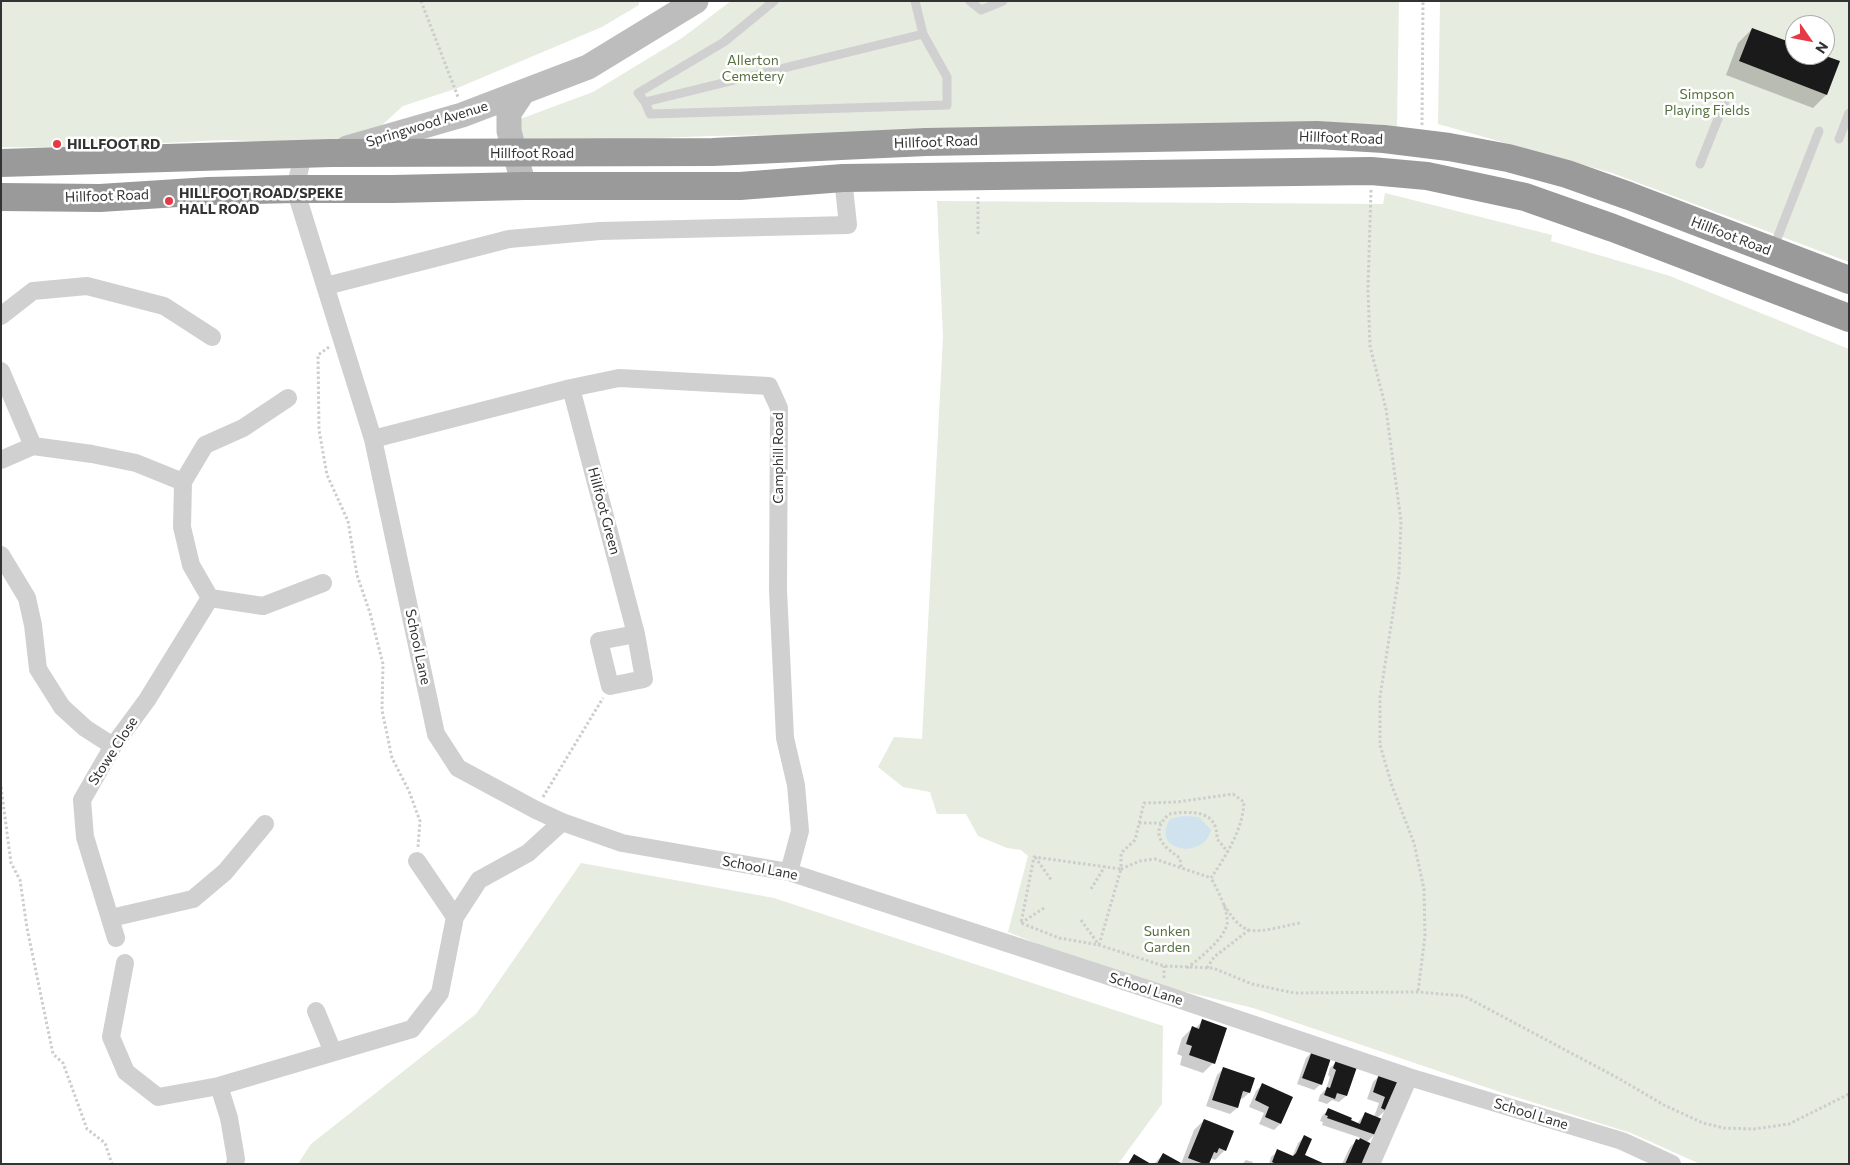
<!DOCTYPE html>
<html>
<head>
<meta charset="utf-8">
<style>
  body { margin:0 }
  #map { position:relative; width:1850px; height:1165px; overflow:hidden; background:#fff; font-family:Commissioner,sans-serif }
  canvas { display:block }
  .frame { position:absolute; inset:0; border:2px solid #333; pointer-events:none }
  .north { position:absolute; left:1785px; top:15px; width:50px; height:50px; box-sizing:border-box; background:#fff; border:1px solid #adadad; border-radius:50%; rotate:123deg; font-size:14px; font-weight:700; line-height:20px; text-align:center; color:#333 }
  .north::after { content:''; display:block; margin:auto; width:18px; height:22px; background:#e63946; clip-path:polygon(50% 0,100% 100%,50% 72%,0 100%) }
</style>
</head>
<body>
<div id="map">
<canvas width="1850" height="1165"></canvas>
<div class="frame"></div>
<div class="north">N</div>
</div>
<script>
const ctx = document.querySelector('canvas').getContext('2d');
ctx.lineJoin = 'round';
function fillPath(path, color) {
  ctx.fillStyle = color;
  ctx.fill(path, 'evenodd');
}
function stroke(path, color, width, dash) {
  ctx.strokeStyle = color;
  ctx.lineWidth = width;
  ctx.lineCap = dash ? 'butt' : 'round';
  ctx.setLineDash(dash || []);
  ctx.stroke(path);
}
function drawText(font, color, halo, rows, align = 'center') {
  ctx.font = font + ' Commissioner,sans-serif';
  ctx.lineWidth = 5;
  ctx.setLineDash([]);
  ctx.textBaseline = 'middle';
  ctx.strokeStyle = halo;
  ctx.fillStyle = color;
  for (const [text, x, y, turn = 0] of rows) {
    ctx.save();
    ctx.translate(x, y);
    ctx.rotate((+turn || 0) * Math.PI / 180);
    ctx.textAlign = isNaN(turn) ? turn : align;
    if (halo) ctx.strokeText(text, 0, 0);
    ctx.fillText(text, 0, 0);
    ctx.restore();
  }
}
fillPath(new Path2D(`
  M1 1H639V5L602 27 455 89 403 106 360 145 224 140 65 148 1 147Z
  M731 1H1399L1397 126 1371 124 1357 128 710 136 504 144V125L593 92 682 38Z
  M1440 1H1849V262L1612 173 1438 124ZM1795 25H1825V55H1795Z
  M1385 193 1552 235 1551 241 1670 276 1849 349V1164H1700L1631 1133 1503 1093 1253 1008 1112 974 1008 932 1028 856 1021 850 1007 848 978 836 966 814H937L930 792 903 787 878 767 894 737 922 739 943 337 937 201 1383 204Z
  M581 863 774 898 1163 1026 1162 1104 1118 1164H298L311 1144 476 1014Z`), '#e6ecdf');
fillPath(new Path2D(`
  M1183 816 1199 817 1211 830C1210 833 1208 838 1205 841 1189 857 1153 847 1170 819Z`), '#cfe2ee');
fillPath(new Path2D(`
  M1752 29 1795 46V55H1820L1826 95 1813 108 1726 75 1738 43Z
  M1202 1021 1213 1063 1203 1073 1180 1065 1182 1056 1177 1054 1182 1038 1192 1028 1195 1029Z
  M1312 1052 1321 1084 1314 1090 1297 1084 1306 1058Z
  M1336 1062 1346 1096 1339 1102 1332 1100 1327 1104 1318 1101 1320 1095 1326 1089 1330 1077 1328 1075 1330 1068Z
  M1223 1069 1253 1079 1249 1093 1242 1099 1240 1098 1237 1108 1230 1114 1206 1106 1217 1075Z
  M1379 1076 1396 1082 1386 1110 1377 1118 1375 1134 1367 1142 1362 1164H1342L1350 1147 1357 1140 1359 1141 1361 1138 1322 1125 1323 1122 1320 1121 1322 1116 1328 1110 1357 1124 1365 1113 1374 1117 1379 1103 1367 1099 1373 1082Z
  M1262 1085 1280 1124 1274 1130 1259 1124 1264 1113 1249 1107 1256 1091Z
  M1204 1120 1225 1150 1215 1160 1210 1158 1208 1164H1181L1194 1130Z
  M1304 1137 1303 1156 1321 1164H1269L1271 1157 1278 1151 1292 1157 1298 1143Z
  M1163 1154 1180 1164H1154Z
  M1246 1160 1253 1162 1252 1164H1242Z`), '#0003');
fillPath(new Path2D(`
  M1752 28 1795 44V55H1823L1840 61 1827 95 1739 61Z
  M1202 1019 1227 1028 1215 1064 1189 1055 1192 1046 1186 1044 1192 1026 1199 1029Z
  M1312 1051 1331 1058 1322 1085 1302 1078Z
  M1336 1060 1357 1067 1347 1096 1337 1093 1335 1099 1324 1095 1327 1087 1330 1088 1336 1070 1333 1068Z
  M1223 1067 1255 1078 1250 1093 1243 1091 1238 1108 1212 1100Z
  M1379 1074 1398 1081 1387 1111 1381 1108 1385 1097 1373 1092Z
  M1262 1083 1293 1097 1281 1124 1265 1117 1269 1107 1255 1100Z
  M1328 1108 1352 1118 1351 1120 1360 1124 1365 1112 1382 1119 1376 1135 1327 1118 1328 1116 1325 1115Z
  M1204 1119 1234 1131 1226 1151 1219 1148 1217 1153 1214 1152 1209 1164H1204L1188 1158Z
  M1304 1135 1312 1139 1305 1155 1325 1164H1276L1272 1162 1277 1149 1293 1156 1296 1153Z
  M1360 1138 1372 1144 1363 1164H1345L1356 1139 1359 1140Z
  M1163 1153 1183 1164H1157Z
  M1134 1154 1151 1164H1128Z`), '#1a1a1a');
stroke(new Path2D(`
  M421 1 458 97
  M1422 125 1423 1
  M1371 190 1368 289 1370 346 1386 409 1401 521 1399 574 1380 697V745L1392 786 1414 843 1424 889 1425 936 1418 992
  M978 234V197
  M329 347 318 355 319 430 327 475 348 521 357 575 370 613 383 664 382 710 392 758 409 791 420 821 418 847
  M1 787 11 863 20 880 27 928 53 1054 63 1063 87 1129 105 1143 112 1164
  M1233 794 1244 802C1243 829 1226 856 1211 878L1155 859 1140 861 1121 869V853L1135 840 1144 803 1177 802Z
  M543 797 603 698
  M1139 823H1161
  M1035 857 1052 881
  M1181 867 1180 858C1162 846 1149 833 1169 814 1190 811 1218 809 1217 839L1228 852
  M1091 889 1105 866
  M1224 905C1230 914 1238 927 1249 930 1262 933 1287 925 1300 923
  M1081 920 1099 945
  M1021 923 1044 908
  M1099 945 1121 869 1034 857 1021 923 1059 938 1099 945 1164 966 1213 968 1252 984 1294 993 1418 992 1464 996 1616 1077 1664 1105 1703 1123 1724 1128 1754 1129 1789 1124 1849 1094
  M1187 968C1199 959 1224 939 1227 924 1229 911 1217 889 1211 878
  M1207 968 1214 957 1249 930
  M1164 978V966`), '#cdcdcd', 3, [2.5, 2.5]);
stroke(new Path2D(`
  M774 1 724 42 638 93 645 102 650 114 947 105V77L923 34 915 1
  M970 1 981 10 1003 1
  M645 102 923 34
  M1839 139 1849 113
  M1700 164 1727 96
  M1773 249 1819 131`), '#d0d0d0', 9);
stroke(new Path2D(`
  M303 155 295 189 373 439 436 734 458 768 536 810 562 822 622 843 789 872 1163 994 1409 1077 1622 1141 1672 1164
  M326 286 509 239 600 231 848 225 843 178
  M1 316 33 291 87 286 164 306 212 337
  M1 371 33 446
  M571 388 636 634 644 679 610 686 599 641 636 634
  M373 439 571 388 619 378 769 386 779 408 778 590 785 738 796 785 800 831 789 872
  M1 460 33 446 92 454 136 463 183 482
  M1 555 27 598 33 625 38 669 62 707 85 728 113 746
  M210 598 263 606 323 583
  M417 861 455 917
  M111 918 193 899 225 872 265 824
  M116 938 85 837 82 800 113 746 147 700 210 598 191 565 182 527 183 482 205 445 243 428 288 398
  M125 963 111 1037 126 1072 158 1097 219 1086 412 1029 440 993 455 917 479 880 528 853 562 822
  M316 1011 333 1052
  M219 1086 229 1118 236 1159 235 1164
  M1371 1164 1409 1077`), '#d0d0d0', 18);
stroke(new Path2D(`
  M523 92 509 113V131L524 186
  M347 148 462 115 588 67 696 1`), '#bdbdbd', 25);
stroke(new Path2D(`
  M1 163 331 153 713 152 926 142 1317 135 1384 139 1449 147 1508 158 1567 174 1629 196 1849 280
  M1 197 100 198 209 191 295 189H393L524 186H740L843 178 1371 171 1427 176 1525 197 1613 228 1849 318`), '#9a9a9a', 28);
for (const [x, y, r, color] of [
  [57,144,5,"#e63946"],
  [169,201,5,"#e63946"]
]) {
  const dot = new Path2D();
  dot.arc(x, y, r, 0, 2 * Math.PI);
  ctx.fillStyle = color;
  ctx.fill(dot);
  stroke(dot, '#fff', 2);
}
drawText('14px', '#56703f', '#fff', [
  ["Allerton",753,60],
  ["Cemetery",753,76],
  ["Simpson",1707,94],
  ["Playing Fields",1707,110],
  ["Sunken",1167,931],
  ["Garden",1167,947]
]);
drawText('14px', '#333', '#fff', [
  ["Springwood Avenue",427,124,-17],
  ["Hillfoot Road",1341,138,2],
  ["Hillfoot Road",936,142,-2],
  ["Hillfoot Road",532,153],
  ["Hillfoot Road",107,196,-2],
  ["Hillfoot Road",1731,236,21],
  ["Camphill Road",778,458,-90],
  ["Hillfoot Green",604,511,75],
  ["School Lane",418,647,78],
  ["Stowe Close",113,751,-57],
  ["School Lane",760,868,11],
  ["School Lane",1146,989,18],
  ["School Lane",1531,1114,17]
]);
drawText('bold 14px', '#333', '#fff', [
  ["HILLFOOT RD",67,144],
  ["HILLFOOT ROAD/SPEKE",179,193],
  ["HALL ROAD",179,209]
], 'left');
</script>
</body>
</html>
